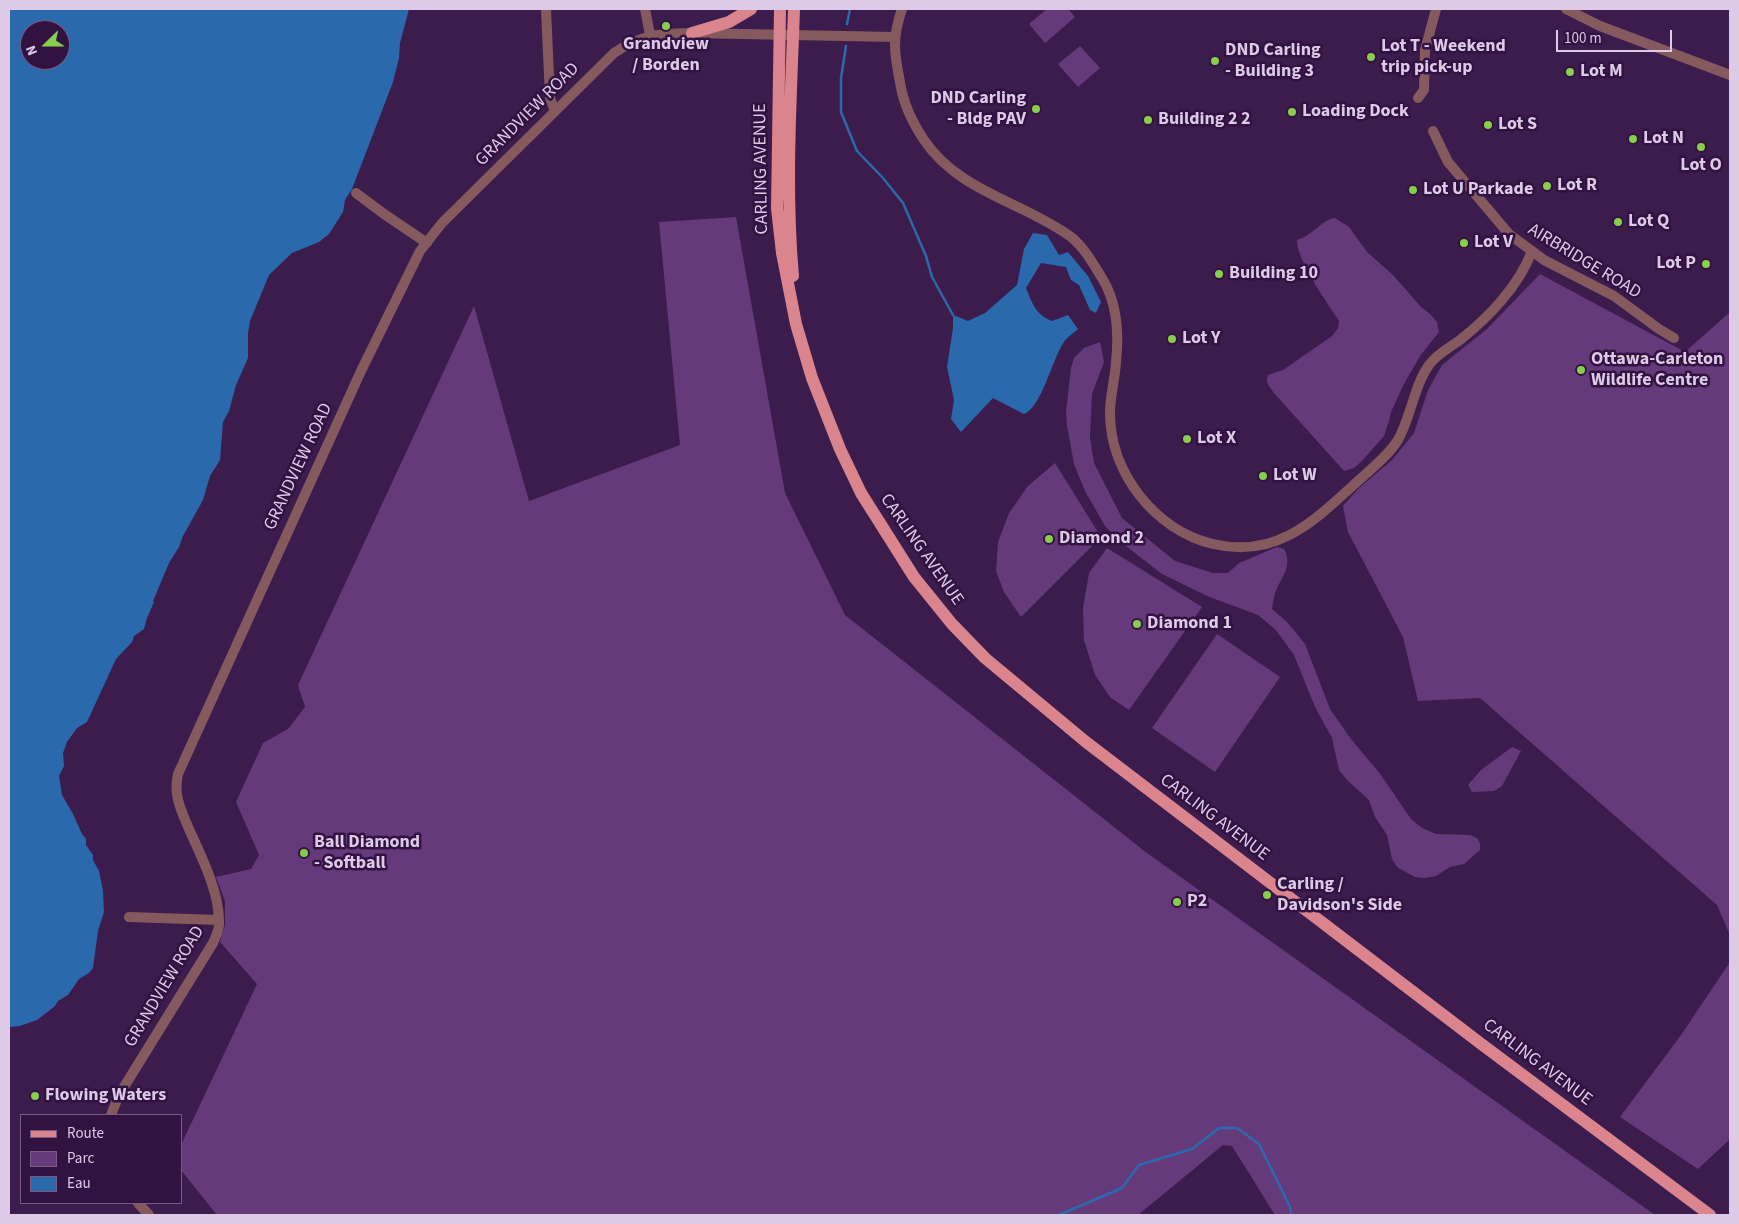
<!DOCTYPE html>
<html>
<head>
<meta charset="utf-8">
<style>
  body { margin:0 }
  #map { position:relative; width:1739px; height:1224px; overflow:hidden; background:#3c1c4c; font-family:"Source Sans 3",sans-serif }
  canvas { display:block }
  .frame { position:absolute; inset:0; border:10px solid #dccae7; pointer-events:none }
  .legend { position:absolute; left:20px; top:1114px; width:162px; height:90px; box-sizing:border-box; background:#321241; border:1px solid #765c83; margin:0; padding:6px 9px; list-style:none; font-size:15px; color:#dccae7 }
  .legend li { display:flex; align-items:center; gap:10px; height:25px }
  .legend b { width:25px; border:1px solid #765c83 }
  .north { position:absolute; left:20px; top:20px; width:50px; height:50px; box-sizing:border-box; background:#321241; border:1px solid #765c83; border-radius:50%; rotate:248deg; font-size:14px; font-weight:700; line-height:20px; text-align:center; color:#dccae7 }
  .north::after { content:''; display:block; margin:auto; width:18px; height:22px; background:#87cf4a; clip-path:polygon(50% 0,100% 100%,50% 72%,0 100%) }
  .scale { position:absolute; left:1556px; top:30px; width:116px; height:22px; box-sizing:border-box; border:2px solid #dccae7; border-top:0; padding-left:6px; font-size:15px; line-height:18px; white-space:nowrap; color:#dccae7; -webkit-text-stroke:4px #321241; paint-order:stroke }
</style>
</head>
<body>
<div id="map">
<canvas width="1739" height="1224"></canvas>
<div class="frame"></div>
<ul class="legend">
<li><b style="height:6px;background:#da848d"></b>Route</li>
<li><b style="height:14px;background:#653a7b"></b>Parc</li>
<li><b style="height:14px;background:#2b69ad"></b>Eau</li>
</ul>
<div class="north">N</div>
<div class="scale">100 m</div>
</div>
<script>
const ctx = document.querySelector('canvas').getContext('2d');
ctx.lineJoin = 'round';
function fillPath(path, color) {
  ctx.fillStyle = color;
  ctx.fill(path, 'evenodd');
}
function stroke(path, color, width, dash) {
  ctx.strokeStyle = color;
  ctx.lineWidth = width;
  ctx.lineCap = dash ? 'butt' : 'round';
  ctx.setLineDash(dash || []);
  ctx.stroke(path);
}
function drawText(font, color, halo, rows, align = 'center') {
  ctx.font = font + ' "Source Sans 3",sans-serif';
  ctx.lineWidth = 5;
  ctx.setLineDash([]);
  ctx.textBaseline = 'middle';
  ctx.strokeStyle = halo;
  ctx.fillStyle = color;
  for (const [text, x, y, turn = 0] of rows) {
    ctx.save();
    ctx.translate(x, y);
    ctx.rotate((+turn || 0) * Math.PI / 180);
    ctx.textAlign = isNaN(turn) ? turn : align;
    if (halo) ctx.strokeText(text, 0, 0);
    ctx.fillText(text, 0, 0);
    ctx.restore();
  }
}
fillPath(new Path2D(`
  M1047 9H1068L1075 17 1045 43 1029 24Z
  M1080 46 1100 68 1078 87 1058 64Z
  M736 217 785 493 845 615 1147 853 1655 1215H1275L1232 1146 1223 1145 1138 1215H217L181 1170V1145L257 984 220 942 225 925V901L216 877 251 869 259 855 236 802 263 743 288 729 305 707 298 685 474 306 529 501 680 445 659 222Z
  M1335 218 1349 227 1367 252 1393 275 1421 307 1430 314 1437 322 1439 332 1420 356 1404 384 1391 412 1389 421 1384 436 1362 461 1354 468 1344 471 1274 393C1269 386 1265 383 1268 375L1283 370 1332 336 1338 328 1339 321C1328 304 1296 259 1297 240 1312 236 1323 219 1335 218Z
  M1540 274 1685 352 1730 312V935L1717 905 1480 698 1418 701 1403 637 1348 532 1343 506 1358 489 1392 460 1414 433 1428 390 1442 365 1487 329Z
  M1100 342 1104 362 1092 394 1090 438 1094 463 1122 518 1175 561 1213 573H1228L1239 563 1277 547 1284 549C1292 563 1284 575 1277 588 1274 595 1273 602 1272 609L1287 622 1305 644 1330 709 1351 739 1381 775 1411 819 1422 828 1436 834 1470 835 1477 838 1480 843V850L1464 864 1450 867 1436 876 1425 878 1415 877 1398 868 1392 859 1387 835 1375 817 1369 800 1348 781 1339 770 1332 738 1315 707 1294 655 1275 629 1258 615 1207 596 1162 574 1122 543 1105 526 1085 491 1074 464 1067 426 1066 412 1071 368 1074 358 1084 348Z
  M1055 463 1101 537 1021 617 1004 592 996 571 998 542 1009 513 1028 486Z
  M1107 548 1202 607 1129 710 1110 697 1095 675 1084 640 1083 608 1089 573Z
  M1217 634 1280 677 1215 772 1152 728Z
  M1512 747 1521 751 1502 786 1494 791 1472 792 1468 785 1481 770Z
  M1730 962V1139L1698 1169 1620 1117 1681 1035Z`), '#653a7b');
fillPath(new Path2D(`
  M9 9H409L400 43 399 58 393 82 352 189 345 200 343 212 329 234 319 242 292 253 269 275 250 321 248 333V358L236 385 229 411 223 422 220 460 210 476 203 500 183 536 179 547 169 563 153 601 154 602 147 618 144 629 134 636 132 642 116 659 87 722 77 728 67 742 63 753 64 766 59 776 62 795 73 814 82 834 86 839V845L93 855V860L99 871 103 891 104 912 98 931 93 968 89 973 79 979 68 995 58 1001 55 1006 37 1020 20 1026 9 1027ZM30 30H60V60H30Z
  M1033 233 1047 235 1059 255 1068 252 1088 276 1101 302 1096 313 1090 310 1079 285 1071 280 1066 267 1041 263 1026 288C1032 303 1036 315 1052 321L1068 315 1078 329C1074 333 1067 337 1064 342 1052 359 1042 407 1024 414L993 398 961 432 951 419 954 400 947 367 953 328V315L968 321 985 313 1017 285 1024 249Z`), '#2b69ad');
stroke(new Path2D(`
  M847 24 850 9
  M846 46 841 78V112L857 151 883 178 903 203 926 256 932 277 953 315
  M1059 1215 1122 1188 1139 1165 1192 1149 1219 1128H1237L1259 1144 1290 1207 1291 1215`), '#2b69ad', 2.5);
stroke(new Path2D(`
  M546 9 550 98 555 111
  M645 9 650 35
  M902 9C892 38 894 52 900 82 903 103 912 122 924 140 959 192 1023 202 1071 237 1084 247 1094 265 1102 278 1117 302 1119 334 1116 362 1115 379 1110 396 1110 413 1110 473 1155 530 1213 544 1277 559 1314 521 1358 481 1372 468 1388 456 1398 440 1411 417 1414 386 1429 365 1437 354 1449 348 1460 340 1488 318 1519 286 1532 251
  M1566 9 1600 26 1730 75
  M1418 98 1424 90 1425 50 1436 9
  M1433 131 1448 162 1509 234 1544 260 1614 296 1659 329 1674 338
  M356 193 384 214 427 243
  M129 917 219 920
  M111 1115 119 1095 213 943C216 936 220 929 219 921 219 891 201 856 189 829 181 810 173 795 178 774L361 371 420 251 442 223 614 53C643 34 658 34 692 33L894 37
  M138 1203 149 1215`), '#845a5e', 10);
stroke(new Path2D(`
  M780 9 777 208 782 253 796 324 812 378 840 449 861 493 914 577 952 624 985 658 1086 742 1480 1043 1710 1215
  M692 33 729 22 751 9
  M793 276C785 188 791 98 794 9`), '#da848d', 12);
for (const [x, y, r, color] of [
  [666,26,5,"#87cf4a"],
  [1371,57,5,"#87cf4a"],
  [1215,61,5,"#87cf4a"],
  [1570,72,5,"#87cf4a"],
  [1036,109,5,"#87cf4a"],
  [1292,112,5,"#87cf4a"],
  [1148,120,5,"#87cf4a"],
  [1488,125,5,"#87cf4a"],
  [1633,139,5,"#87cf4a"],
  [1701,147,5,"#87cf4a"],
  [1547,186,5,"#87cf4a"],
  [1413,190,5,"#87cf4a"],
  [1618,222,5,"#87cf4a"],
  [1464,243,5,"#87cf4a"],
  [1706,264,5,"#87cf4a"],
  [1219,274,5,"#87cf4a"],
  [1172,339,5,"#87cf4a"],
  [1581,370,5,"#87cf4a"],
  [1187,439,5,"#87cf4a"],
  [1263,476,5,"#87cf4a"],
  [1049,539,5,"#87cf4a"],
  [1137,624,5,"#87cf4a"],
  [304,853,5,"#87cf4a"],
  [1267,895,5,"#87cf4a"],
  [1177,902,5,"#87cf4a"],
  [35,1096,5,"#87cf4a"]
]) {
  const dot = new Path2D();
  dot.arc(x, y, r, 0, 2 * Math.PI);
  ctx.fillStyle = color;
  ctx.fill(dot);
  stroke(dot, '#321241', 2);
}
drawText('bold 18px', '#dccae7', '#321241', [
  ["Grandview",666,45,"center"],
  ["/ Borden",666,66,"center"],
  ["Lot T - Weekend",1381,47],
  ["trip pick-up",1381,68],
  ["DND Carling",1225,51],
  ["- Building 3",1225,72],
  ["Lot M",1580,72],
  ["DND Carling",1026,99,"right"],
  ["- Bldg PAV",1026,120,"right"],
  ["Loading Dock",1302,112],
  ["Building 2 2",1158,120],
  ["Lot S",1498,125],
  ["Lot N",1643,139],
  ["Lot O",1701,166,"center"],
  ["Lot R",1557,186],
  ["Lot U Parkade",1423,190],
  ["Lot Q",1628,222],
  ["Lot V",1474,243],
  ["Lot P",1696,264,"right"],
  ["Building 10",1229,274],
  ["Lot Y",1182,339],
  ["Ottawa-Carleton",1591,360],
  ["Wildlife Centre",1591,381],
  ["Lot X",1197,439],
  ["Lot W",1273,476],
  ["Diamond 2",1059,539],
  ["Diamond 1",1147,624],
  ["Ball Diamond",314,843],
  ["- Softball",314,864],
  ["Carling /",1277,885],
  ["Davidson's Side",1277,906],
  ["P2",1187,902],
  ["Flowing Waters",45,1096]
], 'left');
drawText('18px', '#dccae7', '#321241', [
  ["GRANDVIEW ROAD",528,115,-45],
  ["CARLING AVENUE",762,169,-91],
  ["AIRBRIDGE ROAD",1584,262,31],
  ["GRANDVIEW ROAD",299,467,-65],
  ["CARLING AVENUE",921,550,55],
  ["CARLING AVENUE",1214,818,37],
  ["GRANDVIEW ROAD",165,987,-59],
  ["CARLING AVENUE",1537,1063,37]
]);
</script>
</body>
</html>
